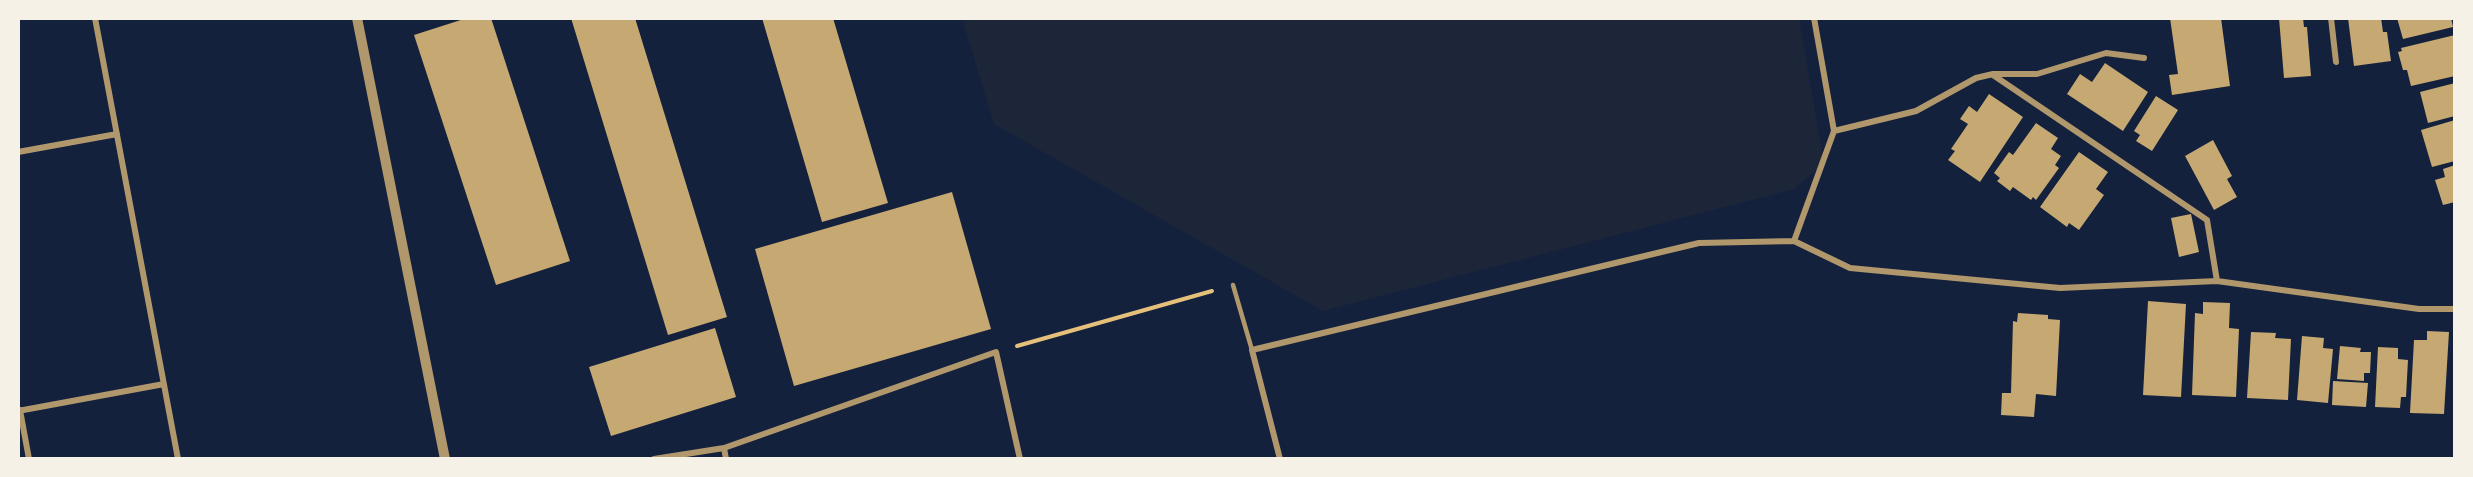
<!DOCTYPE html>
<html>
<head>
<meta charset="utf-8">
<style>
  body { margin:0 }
  #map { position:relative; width:2473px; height:477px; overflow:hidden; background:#14213d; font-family:Lato,sans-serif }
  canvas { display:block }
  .frame { position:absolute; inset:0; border:20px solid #f6f1e7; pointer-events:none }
</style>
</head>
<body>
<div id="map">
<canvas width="2473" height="477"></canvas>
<div class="frame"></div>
</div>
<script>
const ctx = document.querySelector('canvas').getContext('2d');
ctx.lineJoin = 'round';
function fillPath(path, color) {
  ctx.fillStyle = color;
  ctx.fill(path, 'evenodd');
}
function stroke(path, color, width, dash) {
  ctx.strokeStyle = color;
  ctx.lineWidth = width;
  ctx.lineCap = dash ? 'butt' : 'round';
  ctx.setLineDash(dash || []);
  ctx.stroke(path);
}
fillPath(new Path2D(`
  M962 18H1799L1824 164 1794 189 1323 311 994 124Z`), '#1d2539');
fillPath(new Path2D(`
  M467 18H491L570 261 496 285 414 35Z
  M571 18H635L727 317 668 335Z
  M762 18H833L888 203 822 222Z
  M2170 18H2221L2230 86 2172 95 2169 75 2178 74Z
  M2279 18H2303L2304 27H2307L2311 76 2284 78Z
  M2348 18H2381L2383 32H2387L2391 61 2354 66Z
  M2397 18H2451L2453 27 2403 39Z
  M2455 35V76L2411 86 2407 70H2403L2398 52 2402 51 2401 48Z
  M2105 63 2148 92 2123 131 2067 94 2080 74 2092 82Z
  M2455 83V116L2428 123 2420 92Z
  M1989 94 2023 117 1980 182 1948 160 1955 151 1951 149 1968 124 1960 119 1969 106 1977 112Z
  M2156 96 2178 110 2152 151 2136 141 2140 135 2134 131Z
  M2455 120V161L2432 167 2421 130Z
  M2036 123 2058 138 2051 149 2061 156 2055 165 2059 168 2036 200 2033 197 2031 200 2013 187 2010 191 1997 181 2000 178 1994 173 2009 152 2013 155Z
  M2213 140 2232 176 2227 179 2237 197 2214 210 2185 156Z
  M2079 152 2108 172 2096 189 2104 195 2079 230 2069 223 2067 227 2040 207Z
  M2455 165V202L2443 205 2435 180 2445 177 2443 169Z
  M952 192 991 329 794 386 755 249Z
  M2191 214 2199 252 2179 257 2171 218Z
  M2148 301 2186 304 2181 397 2143 395Z
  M2203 302 2230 303 2229 328 2239 329 2236 397 2192 395 2195 313 2203 314Z
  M2018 313 2048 315V319L2060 320 2056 396 2036 394 2034 417 2001 415 2002 393H2011L2013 321 2017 322Z
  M715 328 736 397 611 436 589 367Z
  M2427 331 2449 332 2444 414 2410 413 2414 340H2427Z
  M2251 332 2276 333 2275 338 2291 339 2288 400 2247 398Z
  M2302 336 2324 338 2323 348 2333 349 2328 403 2297 400Z
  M2340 346 2361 348 2360 352H2371L2370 373H2364V381L2337 379Z
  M2378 347 2398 348V359L2408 360 2406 397H2401L2400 408 2375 407Z
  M2333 381 2368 383 2366 407 2332 405Z`), '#c6a872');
stroke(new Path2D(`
  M1017 346 1212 291`), '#e5c07b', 4);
stroke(new Path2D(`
  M1233 285 1252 350`), '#b1986c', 4.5);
stroke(new Path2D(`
  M95 18 178 459
  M2331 18 2336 62
  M1993 75 2207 220 2217 281
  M1834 131 1916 111 1976 78 1993 74H2037L2106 53 2144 58
  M18 152 117 134
  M1794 241 1834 131 1814 18
  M20 410 29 459
  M18 411 164 384
  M724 448 726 459
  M654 459 724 448 996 352 1020 459
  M1280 459 1252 350 1699 243 1794 241 1850 268 2060 288 2217 281 2419 309H2455`), '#b1986c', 6);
stroke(new Path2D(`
  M357 18 445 459`), '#b1986c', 10);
</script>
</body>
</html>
